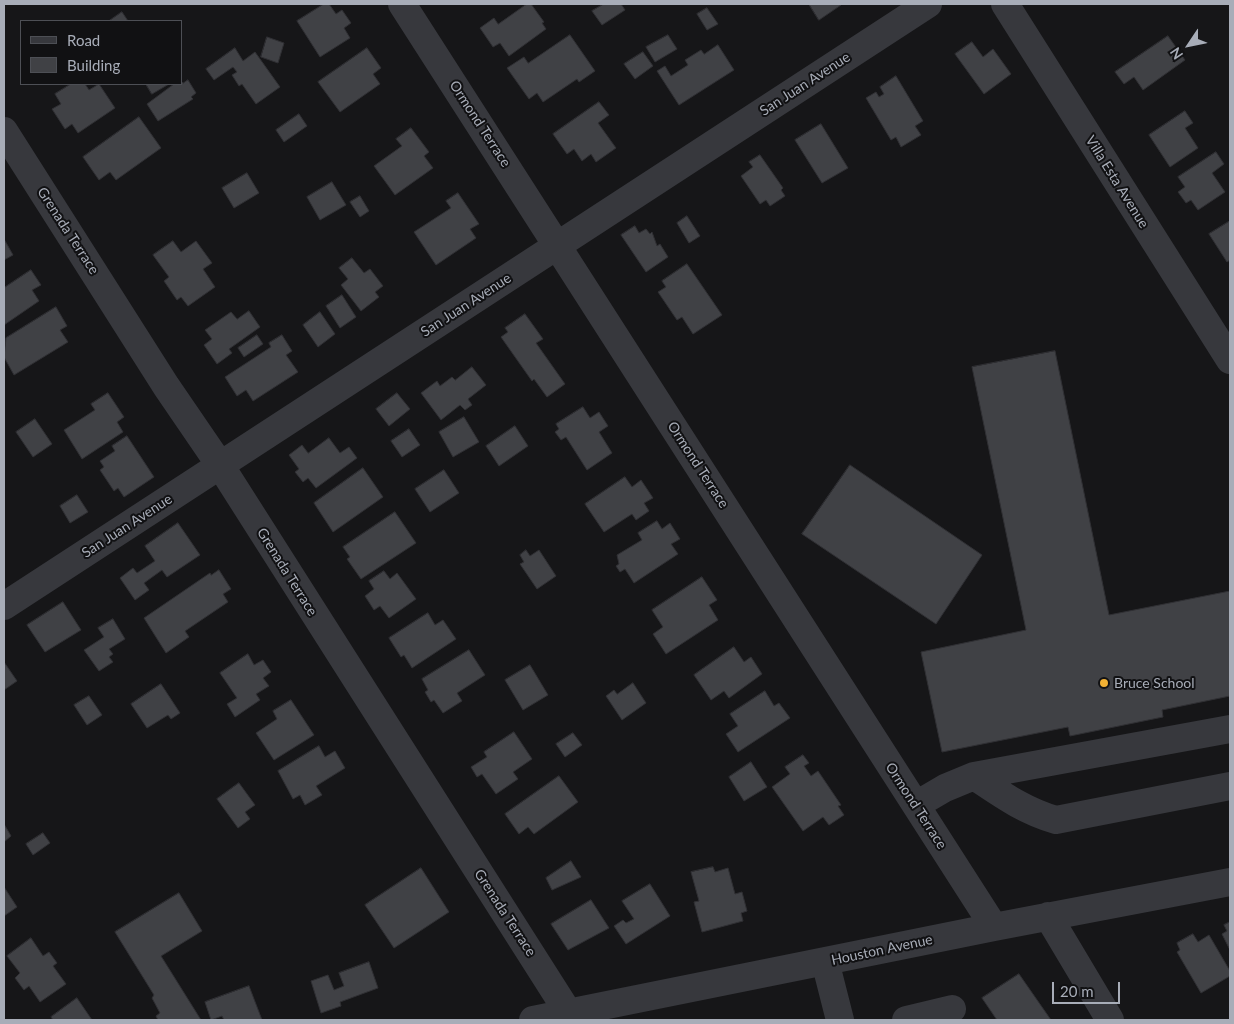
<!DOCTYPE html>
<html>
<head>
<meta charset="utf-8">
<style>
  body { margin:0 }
  #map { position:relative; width:1234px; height:1024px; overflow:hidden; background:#161618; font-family:Lato,sans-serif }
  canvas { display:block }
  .frame { position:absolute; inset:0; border:5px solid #a8adb8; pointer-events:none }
  .legend { position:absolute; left:20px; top:20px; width:162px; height:65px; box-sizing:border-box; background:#111113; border:1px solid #4d4f55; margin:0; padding:6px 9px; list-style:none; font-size:15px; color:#a8adb8 }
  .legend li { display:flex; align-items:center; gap:10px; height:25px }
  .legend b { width:25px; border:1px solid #4d4f55 }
  .north { position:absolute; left:1164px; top:20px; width:50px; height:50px; -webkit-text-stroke:4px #111113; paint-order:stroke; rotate:236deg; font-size:14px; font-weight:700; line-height:20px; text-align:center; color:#a8adb8 }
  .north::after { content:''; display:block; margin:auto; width:18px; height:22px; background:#a8adb8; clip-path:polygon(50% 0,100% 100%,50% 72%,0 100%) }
  .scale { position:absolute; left:1052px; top:982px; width:68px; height:22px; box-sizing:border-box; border:2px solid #a8adb8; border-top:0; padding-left:6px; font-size:15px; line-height:18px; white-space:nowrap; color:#a8adb8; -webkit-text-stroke:4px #111113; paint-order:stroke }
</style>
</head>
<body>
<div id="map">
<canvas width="1234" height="1024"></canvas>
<div class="frame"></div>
<ul class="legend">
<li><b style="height:6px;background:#37383d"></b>Road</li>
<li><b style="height:14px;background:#404145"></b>Building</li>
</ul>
<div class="north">N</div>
<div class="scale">20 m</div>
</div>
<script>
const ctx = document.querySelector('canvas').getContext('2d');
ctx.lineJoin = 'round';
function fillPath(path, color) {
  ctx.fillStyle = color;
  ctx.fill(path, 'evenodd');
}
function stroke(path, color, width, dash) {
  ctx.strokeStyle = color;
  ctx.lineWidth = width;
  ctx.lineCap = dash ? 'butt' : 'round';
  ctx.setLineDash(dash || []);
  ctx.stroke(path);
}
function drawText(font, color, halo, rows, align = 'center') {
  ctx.font = font + ' Lato,sans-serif';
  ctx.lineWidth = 4;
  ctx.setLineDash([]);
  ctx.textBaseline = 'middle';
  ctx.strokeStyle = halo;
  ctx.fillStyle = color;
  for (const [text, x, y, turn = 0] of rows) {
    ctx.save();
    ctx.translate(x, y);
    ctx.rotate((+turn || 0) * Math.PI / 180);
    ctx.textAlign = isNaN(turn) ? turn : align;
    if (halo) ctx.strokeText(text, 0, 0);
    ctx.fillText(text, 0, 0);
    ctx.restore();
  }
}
const building = new Path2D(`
  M324 4H329L336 14 342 10 351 23 344 28 350 38 320 57 297 21Z
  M527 4H531L544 22 542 23 546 29 509 56 500 43 493 47 480 28 494 18 498 24Z
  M604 4H621L625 10 602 25 592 11Z
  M809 4H840L841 5 819 20Z
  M707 8 718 24 707 30 697 14Z
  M122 12 128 21H109Z
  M570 35 595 71 579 82 577 79 543 102 537 93 529 99 507 68 524 57 528 63Z
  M668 35 677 49 655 62 646 47Z
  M1168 36 1185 60 1143 90 1134 77 1124 84 1115 72Z
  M267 37 284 43 278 63 261 57Z
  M972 42 983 57 993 49 1011 74 984 94 955 54Z
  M718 45 734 70 679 105 657 71 665 66 671 76 688 65 685 60 701 50 704 54Z
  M235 48 243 61 255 52 280 87 256 104 242 84 239 86 232 75 237 72 233 67 214 80 206 69Z
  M367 48 381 68 373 74 380 84 340 112 318 82Z
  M643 52 653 66 635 79 624 64Z
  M896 76 923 121 915 126 921 135 901 147 896 137 891 140 866 98 876 92 879 97 884 94 880 87Z
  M188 80 196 93 191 97 193 99 158 121 147 104 174 84H181V81L183 83Z
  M71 84H85L89 90 99 84 115 108 78 133 72 124 65 129 52 109 61 104 55 94Z
  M146 84H169L152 94Z
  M599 102 609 115 598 123 616 148 596 162 591 154 582 161 574 149 567 154 553 134Z
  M1185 111 1193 123 1185 128 1198 148 1170 167 1149 135Z
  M299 114 307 126 284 142 276 130Z
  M139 117 161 148 116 180 110 172 99 180 83 157Z
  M821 124 848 168 822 183 795 140Z
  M411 128 429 152 424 156 433 168 395 195 374 166 402 146 396 139Z
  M1216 152 1224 164 1212 173 1225 192 1198 210 1191 200 1186 203 1178 192 1185 187 1178 177Z
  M760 155 783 188 781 190 785 196 770 206 766 200 760 204 741 176 753 167 749 162Z
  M247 173 259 193 234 208 222 188Z
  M332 182 346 205 320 220 307 197Z
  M458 193 479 224 470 229 476 238 436 265 414 232 451 208 446 201Z
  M360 196 369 211 360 217 350 202Z
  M687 216 700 236 689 243 677 223Z
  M1230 221V260L1227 262 1209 234Z
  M635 226 639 233 646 229 650 234 652 232 657 246 660 244 668 257 646 272 621 235Z
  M4 239 13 255 4 260Z
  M173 241 181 252 196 241 212 263 203 269 215 287 188 306 181 297 177 300 164 281 169 277 153 255Z
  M352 258 364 273 370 269 383 286 375 292 379 297 361 311 341 285 348 279 339 268Z
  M687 264 722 315 693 334 682 317 677 320 658 292 666 287 662 281Z
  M31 270 41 285 32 290 39 301 4 325V288Z
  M342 295 356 317 340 328 326 306Z
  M56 307 67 326 60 330 68 342 14 375 4 357 6 338Z
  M249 311 260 327 229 349 232 353 217 364 204 345 212 339 205 330 231 312 237 319Z
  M320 312 335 334 318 347 303 325Z
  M525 314 543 339 536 343 565 384 547 397 534 379 532 381 501 337 508 332 505 328Z
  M257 335 263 344 244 357 238 348Z
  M282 335 292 351 286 355 298 372 253 401 246 390 237 396 225 377 271 347 269 343Z
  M1055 351 1109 615 1230 591V696L1162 710 1163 717 1070 736 1068 727 942 752 921 652 1026 630 972 367Z
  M472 367 486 385 468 399 472 405 465 410 460 405 441 420 421 393 437 381 440 386 452 377 455 380Z
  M108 393 124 417 117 422 123 432 82 459 64 430 95 410 91 404Z
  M397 393 410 409 389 426 376 409Z
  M583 407 590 418 599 412 608 426 599 432 612 453 587 470 566 437 561 440 555 432 559 429 556 424Z
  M464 417 479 442 453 457 439 432Z
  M35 419 52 444 33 457 16 432Z
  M515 426 528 446 499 466 486 446Z
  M409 429 420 445 402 457 391 441Z
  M127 436 154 477 124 497 118 488 114 491 100 470 104 467 100 461 115 451 112 446Z
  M329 438 340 453 349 447 357 458 316 488 308 478 303 482 295 472 299 469 289 455 302 445 308 453Z
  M850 465 982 555 936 624 802 534Z
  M363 468 383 497 333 532 314 503Z
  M444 470 459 493 430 512 415 489Z
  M625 477 632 487 641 480 653 498 644 503 649 511 636 520 632 514 604 532 585 504Z
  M77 495 88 512 70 523 60 506Z
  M395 512 416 543 361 579 347 559 350 557 343 547Z
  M657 521 662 529 670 523 680 539 671 544 678 554 634 583 625 569 620 572 616 566 619 564 617 555 642 540 638 533Z
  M178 523 200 555 167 577 162 570 144 583 149 590 135 600 120 578 133 568 137 573 155 561 145 546Z
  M526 550 530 556 539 550 556 576 537 589 520 564 524 562 520 555Z
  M219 570 231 589 223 594 228 602 185 631 189 637 166 653 144 618 210 573 211 575Z
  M384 571 390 579 397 573 416 599 389 618 380 606 374 610 365 596 374 589 369 581Z
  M702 577 717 600 709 605 718 620 666 654 653 634 663 627 652 610Z
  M63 602 81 630 45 652 27 625Z
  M428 613 435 625 443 620 456 639 412 668 404 655 401 657 389 638Z
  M113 619 125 639 109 649 113 654 109 657 113 662 99 671 84 650 104 637 98 628Z
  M734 647 744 662 751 657 762 674 729 698 724 691 711 700 694 675Z
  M469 650 485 675 457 693 462 701 443 713 434 700 431 702 425 692 428 690 422 679Z
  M248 654 254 665 263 660 271 672 263 678 269 686 256 694 260 700 235 717 227 704 237 698 220 673Z
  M4 662 17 681 4 690Z
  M530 665 548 695 523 710 505 680Z
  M633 683 646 703 622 720 606 696 614 690 617 694Z
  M161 684 180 713 171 719 168 715 147 728 131 704Z
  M765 691 774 706 779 703 790 718 738 752 726 734 738 726 730 714Z
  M89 696 102 715 87 725 74 705Z
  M291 700 314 735 274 760 256 733 277 719 273 711Z
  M514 732 532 759 513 772 518 779 496 794 482 774 477 777 471 767 487 757 484 752Z
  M573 733 582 745 565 757 556 744Z
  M319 746 325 757 335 751 345 768 316 786 322 795 305 805 300 795 293 799 278 771Z
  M803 755 809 763 804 766 811 776 818 771 841 805 838 806 844 815 829 825 823 817 803 831 772 787 790 774 785 767Z
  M751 762 767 787 744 801 729 777Z
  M559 776 578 802 534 834 528 827 519 834 505 814Z
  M239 783 255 805 245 812 250 819 238 828 217 799Z
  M4 824 11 836 4 842Z
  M43 833 50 843 33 855 26 844Z
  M571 861 581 877 552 890 546 878Z
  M713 867 715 872 728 868 735 894 742 892 747 911 741 913 743 921 702 932 694 902 699 901 691 872Z
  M421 868 449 912 394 948 365 905Z
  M650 884 670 916 626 944 614 926 623 920 626 923 634 919 622 901Z
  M4 887 17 907 4 916Z
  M179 893 202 931 161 956 201 1020H158L156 1016 160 1013 152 998 154 995 115 932Z
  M591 900 609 928 568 950 551 924Z
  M1230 922V950L1222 934 1227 931 1224 925Z
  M1193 934 1198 942 1209 935 1230 971V976L1201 993 1177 952 1180 950 1177 943Z
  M31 938 43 956 49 952 57 963 53 966 66 984 40 1002 29 986 24 990 15 978 20 973 7 956Z
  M369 962 378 988 340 1002 341 1006 321 1013 311 981 328 975 334 990 344 986 339 973Z
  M1019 974 1051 1020H997L982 998Z
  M249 986 262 1020H224L222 1016 211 1020 205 1002Z
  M77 998 92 1020H53L51 1017Z`);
fillPath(building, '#404145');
stroke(building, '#303034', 1);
stroke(new Path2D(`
  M402 4 994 927
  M1005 4 1230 360
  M4 131 166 386 220 465 573 1020
  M4 606 928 4
  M974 776C1001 794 1024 811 1056 820L1230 786
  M916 805 945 788 974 776 1230 729
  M1048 916 1110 1020
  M825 961 840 1020
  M533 1020 994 927 1230 882
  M906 1020 952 1009`), '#37383d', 28);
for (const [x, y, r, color] of [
  [1104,683,5,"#f2b134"]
]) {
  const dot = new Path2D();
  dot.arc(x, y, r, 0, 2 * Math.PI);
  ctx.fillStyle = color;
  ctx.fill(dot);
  stroke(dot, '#111113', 2);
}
drawText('14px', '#a8adb8', '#111113', [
  ["San Juan Avenue",805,84,-33],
  ["Ormond Terrace",480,124,57],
  ["Villa Esta Avenue",1117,182,58],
  ["Grenada Terrace",68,231,57],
  ["San Juan Avenue",466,305,-33],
  ["Ormond Terrace",698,465,57],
  ["San Juan Avenue",127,526,-33],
  ["Grenada Terrace",287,572,58],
  ["Ormond Terrace",916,806,57],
  ["Grenada Terrace",505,913,57],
  ["Houston Avenue",882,950,-12]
]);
drawText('14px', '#a8adb8', '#111113', [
  ["Bruce School",1114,683]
], 'left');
</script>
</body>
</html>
